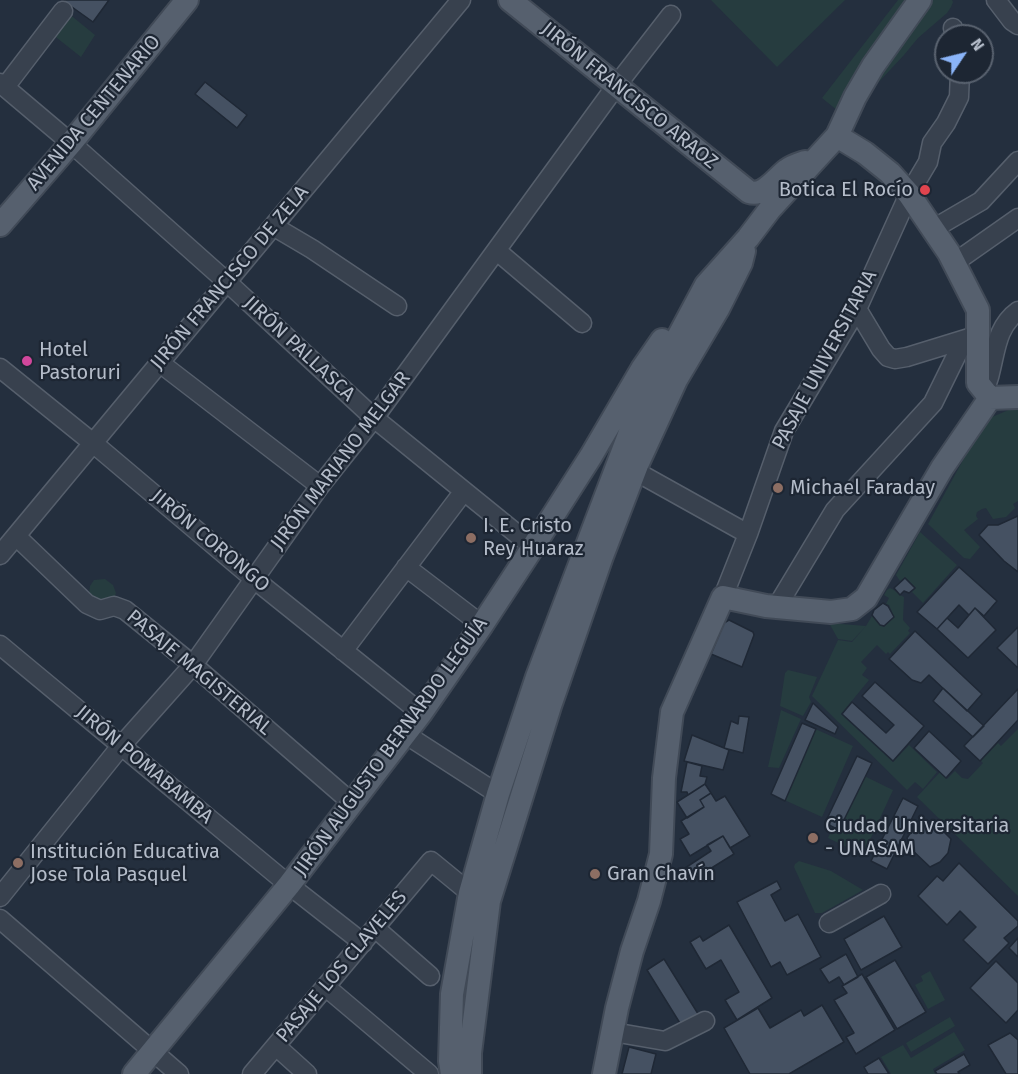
<!DOCTYPE html>
<html>
<head>
<meta charset="utf-8">
<style>
  body { margin:0 }
  #map { position:relative; width:1018px; height:1074px; overflow:hidden; background:#242f3e; font-family:"Fira Sans",sans-serif }
  canvas { display:block }
  .north { position:absolute; left:934px; top:24px; width:60px; height:60px; box-sizing:border-box; background:#1d2633; border:2px solid #59626f; border-radius:50%; rotate:55deg; font-size:16px; font-weight:700; line-height:24px; text-align:center; color:#b4bcc9 }
  .north::after { content:''; display:block; margin:auto; width:21px; height:27px; background:#8ab4f8; clip-path:polygon(50% 0,100% 100%,50% 72%,0 100%) }
</style>
</head>
<body>
<div id="map">
<canvas width="1018" height="1074"></canvas>
<div class="north">N</div>
</div>
<script>
const ctx = document.querySelector('canvas').getContext('2d');
ctx.lineJoin = 'round';
function fillPath(path, color) {
  ctx.fillStyle = color;
  ctx.fill(path, 'evenodd');
}
function stroke(path, color, width, dash) {
  ctx.strokeStyle = color;
  ctx.lineWidth = width;
  ctx.lineCap = dash ? 'butt' : 'round';
  ctx.setLineDash(dash || []);
  ctx.stroke(path);
}
function drawText(font, color, halo, rows, align = 'center') {
  ctx.font = font + ' "Fira Sans",sans-serif';
  ctx.lineWidth = 4.5;
  ctx.setLineDash([]);
  ctx.textBaseline = 'middle';
  ctx.strokeStyle = halo;
  ctx.fillStyle = color;
  for (const [text, x, y, turn = 0] of rows) {
    ctx.save();
    ctx.translate(x, y);
    ctx.rotate((+turn || 0) * Math.PI / 180);
    ctx.textAlign = isNaN(turn) ? turn : align;
    if (halo) ctx.strokeText(text, 0, 0);
    ctx.fillText(text, 0, 0);
    ctx.restore();
  }
}
fillPath(new Path2D(`
  M711 0H845L777 67Z
  M898 0H911L837 110 822 98Z
  M930 0H952L953 2 951 7 947 13 918 38 904 55 876 85 860 109 866 86Z
  M68 13 95 35 81 57 52 34Z
  M1018 406V501L1013 504 1015 508 1006 517 993 519 986 508 982 509 977 512 976 516 978 519 964 530 980 547 970 559 964 558 928 524 985 420Z
  M920 532 957 565 923 603 912 592 916 588 905 577 900 581 896 575Z
  M105 579 113 585 116 593 113 601 102 606 89 594 90 586 94 580Z
  M890 588C896 590 898 595 904 597L903 620 910 628 908 631 910 633 890 654 888 652 886 654 877 645 861 662 867 668 862 675 869 680 841 714 893 762 909 745 937 772 923 789 915 782 907 790 812 696 838 640 852 642 866 626 872 616 880 625 884 627 894 617 889 605 886 604 889 598 884 595 887 590Z
  M829 623 866 626 852 641 838 639Z
  M788 670 817 677 809 697 811 702 803 716 780 706 785 673Z
  M781 710 801 719 779 768 768 767Z
  M802 723 853 746 822 817 771 794Z
  M1018 729V896L917 797 940 772 947 779 955 771 962 778 968 779 983 763 981 761 998 743 1001 746Z
  M858 773 893 790 863 855 828 838Z
  M799 861 831 871 863 890 822 913H815L794 867 795 864Z
  M930 971 945 1000 928 1009 915 985 923 981 921 976Z
  M950 1017 955 1026 911 1052 906 1043Z
  M954 1032 965 1050 933 1069 935 1074H891L881 1057 903 1045 911 1058Z`), '#263c3f');
const building = new Path2D(`
  M62 0H109L93 22Z
  M205 82 247 115 237 128 195 94Z
  M1018 516V572L1004 561 979 535 988 525H998Z
  M959 567 997 601 984 616 975 608 969 615 959 605 937 629 917 612Z
  M905 578 915 588 909 593 904 591 900 595 894 588Z
  M883 603 888 606 894 617 884 626 880 625 872 615 874 610Z
  M975 608 996 630 968 658 937 629 947 618 958 628Z
  M729 620 753 632 754 635 742 667 711 654 724 623Z
  M1018 627V668L997 648Z
  M915 631 982 694 967 711 929 675 921 683 912 680 889 659Z
  M875 682 924 726 893 761 842 714 852 702 886 733 894 725 862 696Z
  M943 688 984 726 973 737 933 701Z
  M1018 689V720L980 761 964 746Z
  M813 703 838 727 835 734 805 720Z
  M739 716 749 717 743 753 724 748 731 721 738 724Z
  M802 723 816 729 785 801 771 794Z
  M929 731 961 761 946 778 914 748Z
  M692 735 729 750 723 770 684 761Z
  M857 756 872 763 839 830 825 823Z
  M687 762 702 766 700 776 707 777 705 784 688 795 687 792H681Z
  M705 784 711 793 700 800 704 807 687 818 677 802Z
  M711 793 716 801 725 796 750 836 730 848 723 836 690 856 680 839 689 834 681 821 704 807 700 800Z
  M903 798 918 806 887 869 871 861Z
  M919 820 934 822 951 839 948 853 940 862 930 867 910 848 907 838Z
  M723 836 734 854 697 877 694 873 690 875 685 868 711 851 707 845Z
  M959 863 1018 921V926L1004 938 1009 943 988 964 963 940 976 927 960 911 947 925 918 896 937 876 943 881Z
  M777 881 781 889 771 895 785 921 798 914 821 957 787 975 780 962 771 967 737 902Z
  M884 916 902 947 861 970 844 939Z
  M729 925 772 998 737 1020 725 1000 739 992 721 960 706 969 690 942 700 936 703 941Z
  M1018 938V957L1009 948Z
  M846 954 858 977 844 985 839 977 829 983 820 969Z
  M664 959 700 1017 683 1028 647 970Z
  M895 960 926 1012 897 1029 866 977Z
  M996 961 1018 983V1010L1006 1023 970 988Z
  M862 974 895 1030 856 1054 846 1037 854 1033 834 1000 847 993 842 986Z
  M822 1005 844 1042 789 1074H750L724 1028 758 1008 770 1028 801 1010 804 1016Z
  M1010 1033 1018 1040V1074H1006L988 1045Z
  M629 1047 656 1054 651 1074H622Z
  M964 1054 970 1065 958 1072 960 1074H937L935 1071Z
  M879 1058 889 1074H868L864 1067Z`);
fillPath(building, '#455162');
stroke(building, '#1f2835', 1.5);
const minor = new Path2D(`
  M996 0 1012 21 1018 25
  M953 28 955 36
  M0 83 71 143 227 282 374 418 533 547
  M5 87 63 11
  M273 226 312 249 397 306
  M933 229 981 201 1018 161
  M497 251 582 323
  M954 263 1018 218
  M857 309 881 349 888 357 895 359 907 357 972 337
  M160 363 320 486
  M0 368 93 443 254 579 421 713
  M984 391C986 385 989 379 990 373 996 350 997 326 1018 311
  M635 471 748 534
  M16 536 87 604 100 610 114 606 125 610 193 665 351 802
  M0 555 461 0
  M406 567 482 625
  M723 597 748 534 784 431 857 309 909 194 928 162 932 143 946 123 959 97 960 72
  M776 608 835 510 933 403 964 340
  M0 645 289 885 363 943
  M343 651 464 491
  M405 734 498 794
  M0 897 121 746 193 665 320 486 374 418 616 86 671 15
  M0 919 179 1074
  M829 923 881 894
  M375 928 430 976
  M326 987 429 1074
  M613 1032 665 1041 705 1021
  M276 1046 307 1074
  M252 1074 431 861 470 893`);
const major = new Path2D(`
  M510 0 749 192C764 197 776 178 787 170 792 166 799 164 805 162
  M837 136 865 153 890 173 909 194 949 253 978 310V383L990 398 1018 397
  M0 225 71 143 187 0
  M134 1074 289 885 421 713 482 625 533 547 591 456 642 369 662 340
  M452 1074 450 1061 452 994 470 893 498 794 537 677 637 414 706 285 748 238 770 209 837 136 855 97 873 66 920 0
  M470 1074V1053L489 901 550 706 602 556 637 465 676 380 718 309 741 263 744 251
  M604 1074 617 1008 632 951 649 901 661 854 664 778 672 712 723 597 766 606 831 612 852 609 866 598 942 468 990 398`);
stroke(minor, '#565f6c', 21);
stroke(major, '#414a57', 26);
stroke(minor, '#38414e', 18);
stroke(major, '#56606e', 22);
for (const [x, y, r, color] of [
  [925,190,6,"#e0444e"],
  [27,361,6,"#d1479c"],
  [778,488,6,"#8d6e63"],
  [471,538,6,"#8d6e63"],
  [813,838,6,"#8d6e63"],
  [18,863,6,"#8d6e63"],
  [595,874,6,"#8d6e63"]
]) {
  const dot = new Path2D();
  dot.arc(x, y, r, 0, 2 * Math.PI);
  ctx.fillStyle = color;
  ctx.fill(dot);
  stroke(dot, '#1d2633', 2);
}
drawText('20px', '#b4bcc9', '#1d2633', [
  ["JIRÓN FRANCISCO ARAOZ",629,96,39],
  ["AVENIDA CENTENARIO",94,113,-50],
  ["JIRÓN FRANCISCO DE ZELA",230,278,-50],
  ["JIRÓN PALLASCA",299,349,43],
  ["PASAJE UNIVERSITARIA",825,360,-62],
  ["JIRÓN MARIANO MELGAR",341,461,-53],
  ["JIRÓN CORONGO",210,541,40],
  ["PASAJE MAGISTERIAL",199,673,40],
  ["JIRÓN AUGUSTO BERNARDO LEGUÍA",391,747,-54],
  ["JIRÓN POMABAMBA",144,765,40],
  ["PASAJE LOS CLAVELES",342,967,-50]
]);
drawText('20px', '#b4bcc9', '#1d2633', [
  ["Botica El Rocío",913,190,"right"],
  ["Hotel",39,350],
  ["Pastoruri",39,373],
  ["Michael Faraday",790,488],
  ["I. E. Cristo",483,526],
  ["Rey Huaraz",483,549],
  ["Ciudad Universitaria",825,826],
  ["- UNASAM",825,849],
  ["Institución Educativa",30,852],
  ["Jose Tola Pasquel",30,875],
  ["Gran Chavín",607,874]
], 'left');
</script>
</body>
</html>
